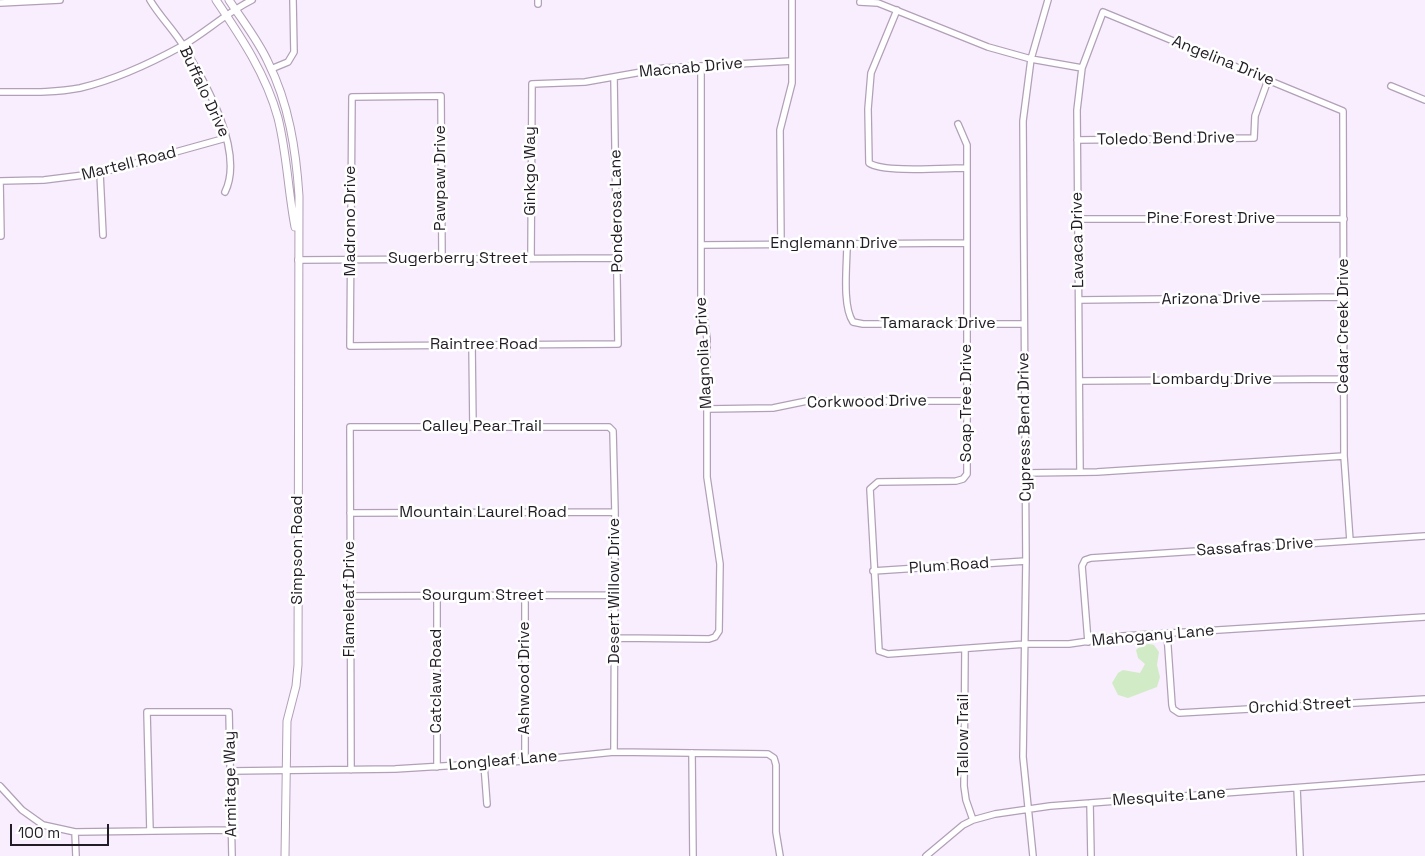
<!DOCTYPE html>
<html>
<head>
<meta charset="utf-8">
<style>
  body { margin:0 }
  #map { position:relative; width:1425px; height:856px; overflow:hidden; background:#f9eefd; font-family:"Space Grotesk",sans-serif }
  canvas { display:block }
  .scale { position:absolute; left:10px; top:824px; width:99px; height:22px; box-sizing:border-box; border:2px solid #221c24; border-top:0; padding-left:6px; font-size:15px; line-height:18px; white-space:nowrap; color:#221c24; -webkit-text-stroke:4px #fff; paint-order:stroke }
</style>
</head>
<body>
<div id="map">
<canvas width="1425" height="856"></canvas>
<div class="scale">100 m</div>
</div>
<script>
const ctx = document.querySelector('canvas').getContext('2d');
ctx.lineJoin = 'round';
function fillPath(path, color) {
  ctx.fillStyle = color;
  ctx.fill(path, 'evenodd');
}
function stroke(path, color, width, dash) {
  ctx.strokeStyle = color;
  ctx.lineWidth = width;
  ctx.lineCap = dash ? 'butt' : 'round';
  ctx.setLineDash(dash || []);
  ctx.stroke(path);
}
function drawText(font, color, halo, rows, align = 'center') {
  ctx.font = font + ' "Space Grotesk",sans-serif';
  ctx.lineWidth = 5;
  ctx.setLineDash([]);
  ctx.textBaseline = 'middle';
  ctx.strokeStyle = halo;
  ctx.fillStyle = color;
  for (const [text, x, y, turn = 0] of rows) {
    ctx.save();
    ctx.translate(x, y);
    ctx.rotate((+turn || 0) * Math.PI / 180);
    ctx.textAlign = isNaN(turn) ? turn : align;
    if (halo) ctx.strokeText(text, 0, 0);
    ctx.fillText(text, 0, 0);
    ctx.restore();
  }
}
fillPath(new Path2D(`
  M1149 644 1154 645 1159 652 1157 665 1160 677 1157 687 1128 698 1118 695 1112 683 1118 673 1123 670 1140 673 1145 664 1138 658 1136 650 1141 645Z`), '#d2ebc7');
const minor = new Path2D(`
  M150 0C160 17 174 30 184 47 205 82 245 151 225 192
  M860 2 878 3 988 47 1031 59 1082 68
  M0 3 60 0
  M538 4V0
  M897 10 871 73 868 109 869 163C883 173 946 168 966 168
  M271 69 288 62 294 52 293 0
  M1391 86 1425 100
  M0 92C26 92 54 93 80 88 114 80 151 63 182 46 206 32 226 13 252 0
  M958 124 967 145V474L963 479 956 481 878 482 870 489 879 651 888 654 1026 644H1069L1123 636 1425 617
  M1077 140 1254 138 1255 116 1268 80
  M100 173 103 235
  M0 181 44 180 100 173 226 138
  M0 181 1 236
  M1078 219H1344
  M701 245 966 243
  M781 245 780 130 792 83V0
  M847 245C847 265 842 306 853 322L863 324H1024
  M531 258 532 84 585 82 664 68 792 61
  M442 259 441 96 352 97 350 346 618 344 614 78
  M298 260 617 258
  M1079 300 1344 297
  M472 345 473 427
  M1080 381 1345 379
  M707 409 773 408 807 401H967
  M1080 472 1077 110 1082 68 1103 12 1343 111 1344 456 1350 541
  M1025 473 1097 472 1344 456
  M350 513 615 512
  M873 571 1026 561
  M350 596 615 595
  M437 596V767
  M1167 633 1172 705 1173 709 1179 713 1425 699
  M615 638 709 639 715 637 719 631 720 564 707 477V339L701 296V67
  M1088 642 1082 566 1085 560 1091 558 1425 536
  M965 649 964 786 966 800 973 820
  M692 753 693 856
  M525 761V596
  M484 764 487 804
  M351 770 350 427H609L613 431 615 512 614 752
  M230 771 395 769 525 761 614 752 768 754 774 758 776 765V832L780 856
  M0 786 22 810 43 825 75 832 231 830
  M1297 788 1300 856
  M1090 803 1091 856
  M150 831 147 712H229L232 856
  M75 832 76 856
  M926 856 963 825 973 820 995 814 1050 806 1425 778
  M1033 856 1023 757 1026 561 1023 121 1031 59 1048 0`);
const tertiary = new Path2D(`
  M216 0C241 37 266 74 278 118 287 154 288 191 295 227
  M229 0C242 20 258 40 268 62 289 104 296 150 299 196L298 665 296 686 287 721 285 856`);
stroke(minor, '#b1a0b7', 8);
stroke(tertiary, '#b1a0b7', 9);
stroke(minor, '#fff', 5.5);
stroke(tertiary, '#fff', 7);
drawText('16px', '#221c24', '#fff', [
  ["Angelina Drive",1223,61,22],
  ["Macnab Drive",691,68,-5],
  ["Buffalo Drive",204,92,65],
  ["Toledo Bend Drive",1166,139,-1],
  ["Martell Road",129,164,-14],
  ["Ginkgo Way",531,171,-90],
  ["Pawpaw Drive",441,178,-90],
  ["Ponderosa Lane",617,211,-91],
  ["Pine Forest Drive",1211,219],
  ["Madrono Drive",351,221,-90],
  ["Lavaca Drive",1078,240,-91],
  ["Englemann Drive",834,244],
  ["Sugerberry Street",458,259],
  ["Arizona Drive",1211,299,-1],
  ["Tamarack Drive",938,324],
  ["Cedar Creek Drive",1344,326,-90],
  ["Raintree Road",484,345],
  ["Magnolia Drive",704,353,-93],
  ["Lombardy Drive",1212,380],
  ["Corkwood Drive",867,402,-1],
  ["Soap Tree Drive",967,403,-90],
  ["Calley Pear Trail",482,427],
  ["Cypress Bend Drive",1025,427,-91],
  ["Mountain Laurel Road",483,513],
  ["Sassafras Drive",1255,547,-4],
  ["Simpson Road",298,550,-90],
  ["Plum Road",949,566,-4],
  ["Desert Willow Drive",615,591,-90],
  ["Sourgum Street",483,596],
  ["Flameleaf Drive",350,599,-90],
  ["Mahogany Lane",1153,636,-5],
  ["Ashwood Drive",525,678,-90],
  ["Catclaw Road",437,681,-90],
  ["Orchid Street",1300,706,-3],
  ["Tallow Trail",964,735,-90],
  ["Longleaf Lane",503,761,-5],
  ["Armitage Way",231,784,-91],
  ["Mesquite Lane",1169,797,-4]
]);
</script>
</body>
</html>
